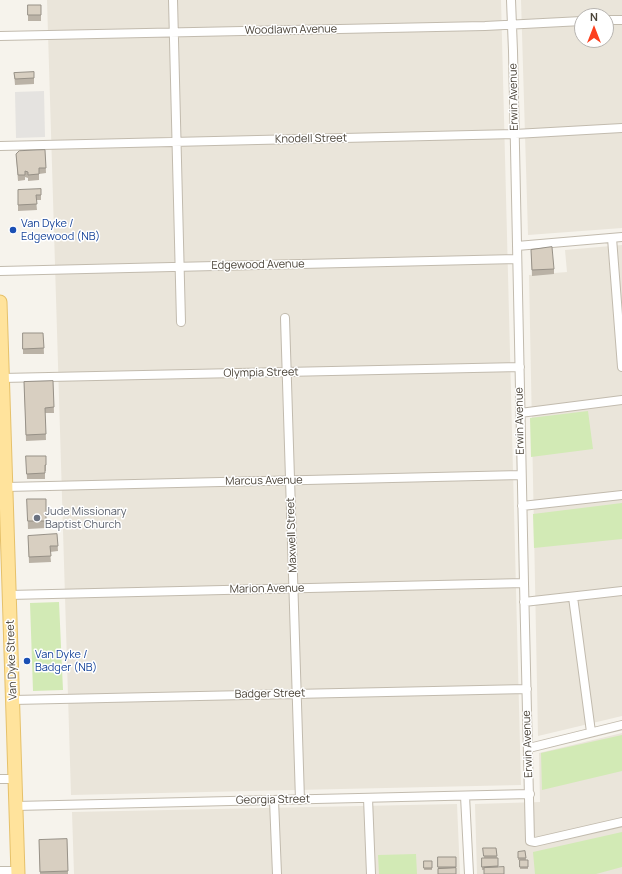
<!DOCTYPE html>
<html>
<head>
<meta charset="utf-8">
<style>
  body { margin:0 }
  #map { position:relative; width:622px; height:874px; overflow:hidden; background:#f6f3ec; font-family:Manrope,sans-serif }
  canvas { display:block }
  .north { position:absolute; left:574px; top:8px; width:40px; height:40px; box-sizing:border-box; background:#fff; border:1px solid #b7b4b0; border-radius:50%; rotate:0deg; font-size:11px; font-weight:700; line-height:16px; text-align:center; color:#4b4439 }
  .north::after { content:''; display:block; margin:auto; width:14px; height:18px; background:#fc3f1d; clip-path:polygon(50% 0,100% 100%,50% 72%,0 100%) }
</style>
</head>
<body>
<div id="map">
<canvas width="622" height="874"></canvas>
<div class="north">N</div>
</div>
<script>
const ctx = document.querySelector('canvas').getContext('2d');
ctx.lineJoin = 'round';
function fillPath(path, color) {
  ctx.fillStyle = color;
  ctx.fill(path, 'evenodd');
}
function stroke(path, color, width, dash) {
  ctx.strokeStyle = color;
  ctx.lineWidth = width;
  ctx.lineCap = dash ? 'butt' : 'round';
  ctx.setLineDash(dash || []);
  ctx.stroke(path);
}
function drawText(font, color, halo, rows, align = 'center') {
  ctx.font = font + ' Manrope,sans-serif';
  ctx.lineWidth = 3;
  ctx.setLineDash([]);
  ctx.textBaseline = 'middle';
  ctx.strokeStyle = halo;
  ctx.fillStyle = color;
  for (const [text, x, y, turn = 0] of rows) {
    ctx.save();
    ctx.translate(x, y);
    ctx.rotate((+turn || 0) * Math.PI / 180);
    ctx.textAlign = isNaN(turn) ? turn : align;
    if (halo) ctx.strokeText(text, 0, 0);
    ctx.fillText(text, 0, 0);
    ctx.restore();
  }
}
fillPath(new Path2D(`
  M47 0H501L521 785 71 795Z
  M521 0H622V228L528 235ZM582 16H606V40H582Z
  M622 245V716L538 736 529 275 567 272 565 250Z
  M622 733V874H477L475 804 540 802 539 753Z
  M457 804 460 874H74L72 812Z`), '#eae5da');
fillPath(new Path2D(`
  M588 411 593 449 531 457 530 418Z
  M622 503V539L534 548 533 514Z
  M59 602 63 690 33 691 30 603Z
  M622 735V771L542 790 541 753Z
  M622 832V867L596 874H535L533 852Z
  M416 854 417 874H379L378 855Z`), '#d2eab5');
fillPath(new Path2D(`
  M44 91 45 137 16 138 15 92Z`), '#e5e3e0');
const minor = new Path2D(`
  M173 0 181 322
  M511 0 513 51 524 583 530 841 535 842 622 822
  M606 20H622
  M0 36 485 26 582 21
  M0 146 515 134 622 128
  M612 238 622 367
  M517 246 622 237
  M0 271 517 259
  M285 318 300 800
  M2 378 520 367
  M520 413 622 400
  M6 487 521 475
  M522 506 622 495
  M9 595 524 583
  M573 597 591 732
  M524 602 622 591
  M13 700 527 689
  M529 748 622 725
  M0 779H15
  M465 796 469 874
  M368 798 371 874
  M274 800 277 874
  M16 806 530 794
  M0 871H18`);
const primary = new Path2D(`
  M0 302 18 874`);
stroke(minor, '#c2bbae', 10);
stroke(primary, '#e6c16a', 15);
stroke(minor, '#fff', 8);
stroke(primary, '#ffe39c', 13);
fillPath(new Path2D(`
  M28 5H41V21H28Z
  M34 72V84L15 85 14 73Z
  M45 150 46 173 39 174V180L28 181V178L25 177V180L18 181 16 154Z
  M41 189V200H36L37 210 18 211V190Z
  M531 250 554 269V274L532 276Z
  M23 333H43L44 354H23Z
  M53 381 54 413H45L46 440 26 441 24 382Z
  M26 456H46V471H45V479H27Z
  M27 499H46V528L28 529Z
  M57 534 58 551 50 552 51 562 29 563 28 536Z
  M67 839 68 874H40L39 840Z
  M483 848H496L498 868 482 870V862L484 858Z
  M525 851 526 860H528V869H520V860H518V852Z
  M438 857H456V874H438Z
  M424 861H432V870H424Z`), '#bab2a6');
const building = new Path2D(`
  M28 5H41V15H28Z
  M34 72V78L15 79 14 73Z
  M45 150 46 168H39V174L28 175V172L25 171V175H18L16 154 19 151Z
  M41 189V195H36L37 204 18 205V190Z
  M552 247 554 269 532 270 531 250Z
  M23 333H43L44 348 23 349Z
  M53 381 54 407 45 408 46 434 26 435 24 382Z
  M26 456H46V465H45V473L27 474Z
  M27 499H46V521H28Z
  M57 534 58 546H50L51 556 29 557 28 536Z
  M67 839 68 871 40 872 39 840Z
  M483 848H496L497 856H484Z
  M525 851 526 858H518V852Z
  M438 857H456V867H438Z
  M482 858H498V866L482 867Z
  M520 860H528V867H520Z
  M424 861H432V868H424Z
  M504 867V874H484V868Z
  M456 868V874H438V869Z`);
fillPath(building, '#d8cfc1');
stroke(building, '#979187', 1);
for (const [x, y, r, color] of [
  [13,230,4,"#1a4fb4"],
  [37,518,4,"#6b7280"],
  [27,661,4,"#1a4fb4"]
]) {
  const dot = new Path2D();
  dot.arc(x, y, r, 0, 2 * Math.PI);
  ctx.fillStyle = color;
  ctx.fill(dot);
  stroke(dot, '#fff', 1.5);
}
drawText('11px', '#4b4439', '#fff', [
  ["Woodlawn Avenue",291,30,-1],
  ["Erwin Avenue",514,97,-91],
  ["Knodell Street",311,139,-1],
  ["Edgewood Avenue",258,265,-1],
  ["Olympia Street",261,373,-1],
  ["Erwin Avenue",520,421,-91],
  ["Marcus Avenue",264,481,-1],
  ["Maxwell Street",292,535,-92],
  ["Marion Avenue",267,589,-1],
  ["Van Dyke Street",12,660,-92],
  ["Badger Street",270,694,-1],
  ["Erwin Avenue",528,744,-92],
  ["Georgia Street",273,800,-1]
]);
drawText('11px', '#164399', '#fff', [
  ["Van Dyke /",21,224],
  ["Edgewood (NB)",21,237],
  ["Van Dyke /",35,655],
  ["Badger (NB)",35,668]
], 'left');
drawText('11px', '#5b616d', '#fff', [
  ["Jude Missionary",45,512],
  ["Baptist Church",45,525]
], 'left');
</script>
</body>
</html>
